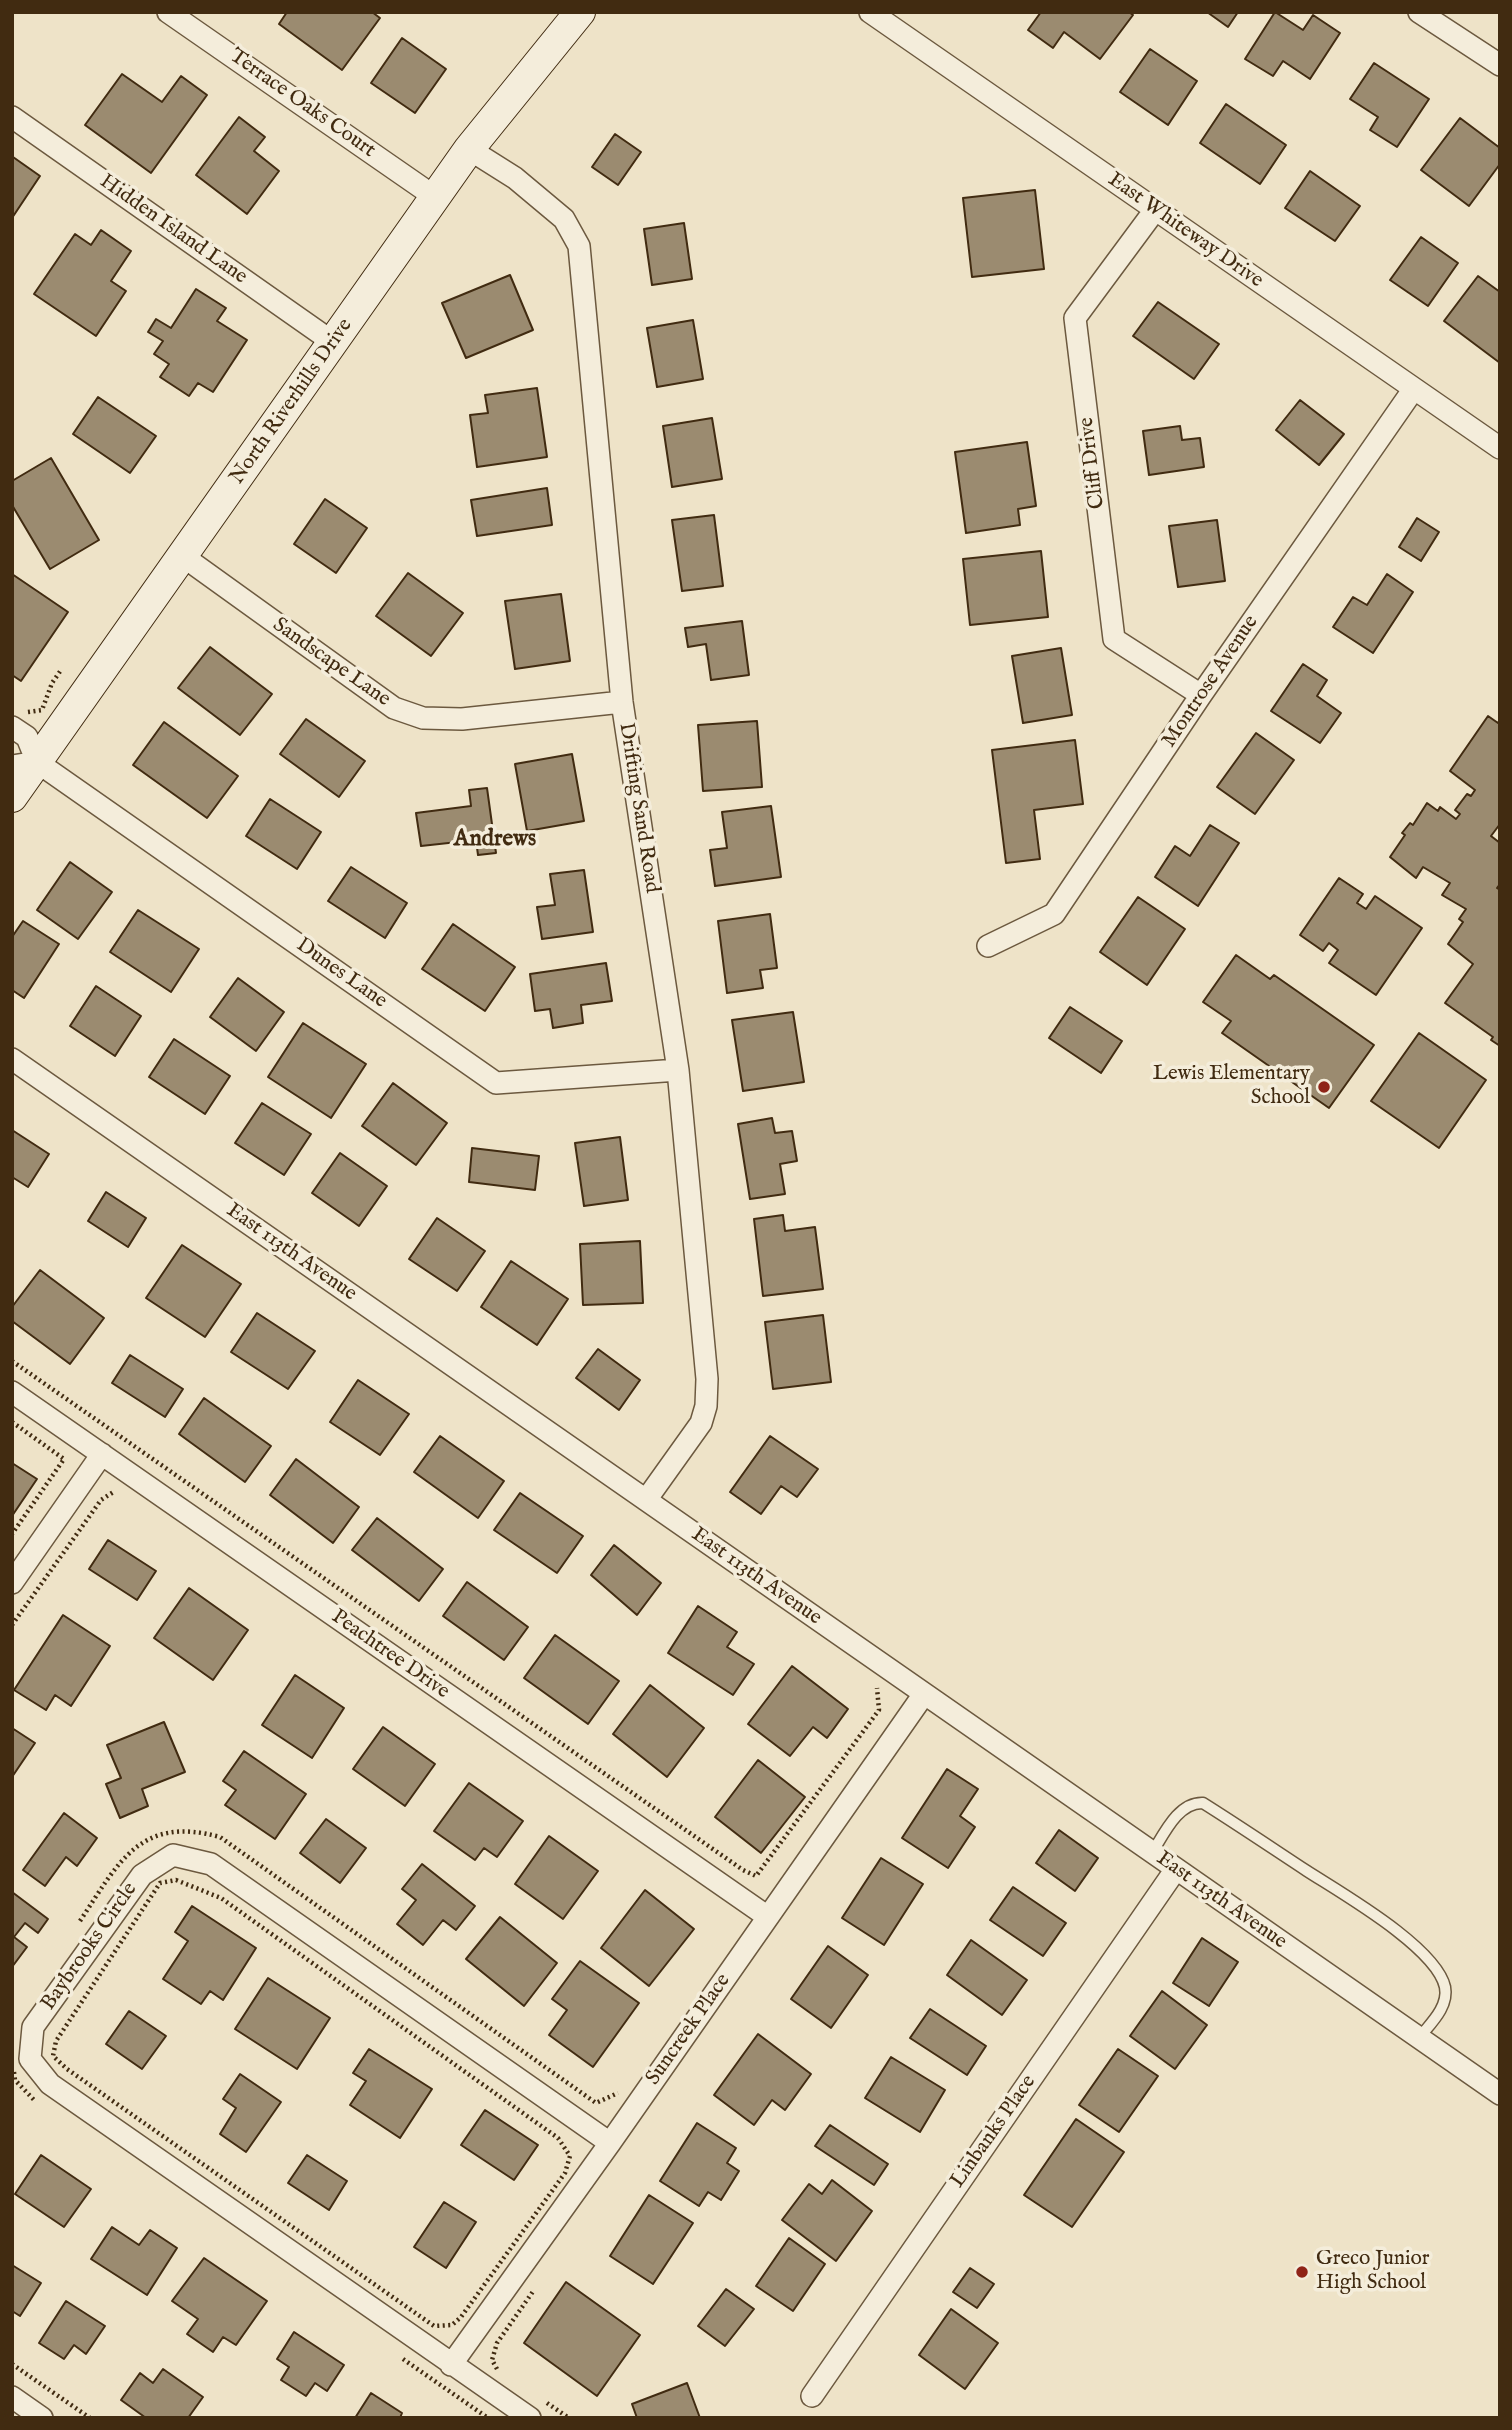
<!DOCTYPE html>
<html>
<head>
<meta charset="utf-8">
<style>
  body { margin:0 }
  #map { position:relative; width:1512px; height:2430px; overflow:hidden; background:#eee3c8; font-family:"IM FELL English",serif }
  canvas { display:block }
  .frame { position:absolute; inset:0; border:14px solid #412b11; pointer-events:none }
</style>
</head>
<body>
<div id="map">
<canvas width="1512" height="2430"></canvas>
<div class="frame"></div>
</div>
<script>
const ctx = document.querySelector('canvas').getContext('2d');
ctx.lineJoin = 'round';
function fillPath(path, color) {
  ctx.fillStyle = color;
  ctx.fill(path, 'evenodd');
}
function stroke(path, color, width, dash) {
  ctx.strokeStyle = color;
  ctx.lineWidth = width;
  ctx.lineCap = dash ? 'butt' : 'round';
  ctx.setLineDash(dash || []);
  ctx.stroke(path);
}
function drawText(font, color, halo, rows, align = 'center') {
  ctx.font = font + ' "IM FELL English",serif';
  ctx.lineWidth = 7;
  ctx.setLineDash([]);
  ctx.textBaseline = 'middle';
  ctx.strokeStyle = halo;
  ctx.fillStyle = color;
  for (const [text, x, y, turn = 0] of rows) {
    ctx.save();
    ctx.translate(x, y);
    ctx.rotate((+turn || 0) * Math.PI / 180);
    ctx.textAlign = isNaN(turn) ? turn : align;
    if (halo) ctx.strokeText(text, 0, 0);
    ctx.fillText(text, 0, 0);
    ctx.restore();
  }
}
const building = new Path2D(`
  M287 12H372L380 18 342 70 279 24Z
  M1041 12H1129L1133 15 1100 59 1064 32 1053 48 1028 30Z
  M1207 12H1238L1228 27Z
  M1275 12 1303 30 1313 15 1340 33 1310 79 1283 61 1273 76 1245 59Z
  M402 38 446 69 415 113 371 83Z
  M1150 49 1197 81 1168 125 1120 92Z
  M1374 63 1429 99 1397 147 1370 130 1378 117 1350 99Z
  M122 74 162 102 181 76 207 95 151 173 85 125Z
  M1226 104 1286 145 1260 184 1200 143Z
  M239 117 265 137 254 151 279 171 247 214 196 175Z
  M1460 118 1500 148V164L1469 206 1421 170Z
  M615 134 641 152 618 185 592 167Z
  M13 157 40 176 12 218V158Z
  M1310 171 1360 206 1335 241 1285 208Z
  M1035 190 1044 269 972 277 963 198Z
  M684 223 692 279 652 285 644 229Z
  M101 230 131 251 111 281 126 291 96 336 34 294 75 234 91 245Z
  M1421 237 1458 263 1428 306 1390 280Z
  M510 275 533 330 466 358 442 303Z
  M1478 276 1500 292V363L1444 321Z
  M196 289 226 308 217 321 247 340 213 392 198 383 189 396 160 377 169 364 154 354 163 341 148 332 156 319 171 328Z
  M1158 302 1219 344 1194 379 1133 336Z
  M693 320 703 379 657 387 647 328Z
  M537 388 547 457 477 467 470 415 488 413 485 395Z
  M98 397 156 436 130 473 73 434Z
  M1300 400 1344 434 1319 465 1276 430Z
  M712 418 722 479 672 487 663 426Z
  M1180 426 1182 440 1200 438 1204 467 1149 475 1143 431Z
  M1027 442 1036 506 1018 509 1020 525 966 533 955 452Z
  M51 458 99 540 50 569 12 505V481Z
  M547 488 552 525 477 536 471 500Z
  M325 499 367 528 336 573 294 544Z
  M714 515 723 586 682 591 672 520Z
  M1417 518 1439 532 1421 561 1399 547Z
  M1217 520 1225 581 1178 587 1169 526Z
  M1041 551 1048 617 970 625 963 559Z
  M408 573 463 613 431 656 376 616Z
  M12 574 68 612 21 681 12 675Z
  M1387 574 1413 592 1373 653 1333 627 1353 597 1367 605Z
  M561 594 570 661 515 669 505 601Z
  M742 621 749 675 711 680 706 644 688 647 685 628Z
  M210 647 272 694 240 735 178 688Z
  M1061 648 1072 715 1023 723 1012 656Z
  M1303 664 1327 680 1317 696 1341 713 1320 743 1271 711Z
  M1488 716 1498 723 1500 720V824L1491 836 1500 843V884L1497 888 1500 890V1046L1491 1040 1493 1037 1445 1003 1473 964 1448 944 1463 922 1459 919 1466 909 1442 895 1450 883 1423 867 1416 878 1390 857 1405 835 1402 833 1410 823 1413 825 1427 803 1438 811 1440 807 1456 819 1460 814 1455 810 1467 794 1471 796 1475 790 1450 771Z
  M306 719 365 761 339 797 280 754Z
  M757 721 762 787 703 791 698 725Z
  M164 722 238 776 207 818 133 765Z
  M1256 733 1294 760 1255 814 1217 787Z
  M1075 740 1083 804 1034 810 1040 859 1006 863 992 750Z
  M572 754 584 821 527 831 515 764Z
  M487 788 496 853 478 855 476 840 421 846 416 813 471 806 469 790Z
  M270 799 321 832 297 869 246 836Z
  M771 806 781 877 715 886 710 850 727 848 722 812Z
  M1210 825 1239 843 1198 906 1155 877 1175 846 1190 856Z
  M70 862 112 892 78 939 37 910Z
  M351 867 407 903 385 938 328 901Z
  M584 870 593 932 542 939 537 907 555 905 550 874Z
  M1339 878 1363 894 1357 903 1366 909 1375 896 1422 928 1376 995 1329 963 1338 950 1329 943 1323 951 1300 935Z
  M1138 897 1185 929 1147 985 1100 952Z
  M138 910 199 949 171 992 110 952Z
  M770 914 777 968 760 970 763 988 727 993 718 921Z
  M23 921 59 944 24 998 12 990V937Z
  M453 924 515 967 485 1011 422 969Z
  M1236 955 1270 979 1274 975 1374 1045 1329 1108 1222 1033 1231 1021 1203 1002Z
  M606 963 612 1001 581 1005 583 1023 553 1028 550 1009 535 1011 530 974Z
  M238 978 284 1012 256 1051 210 1017Z
  M96 986 141 1016 115 1056 70 1026Z
  M1070 1007 1122 1041 1101 1073 1049 1038Z
  M793 1012 804 1082 743 1091 732 1020Z
  M303 1023 366 1064 331 1118 268 1077Z
  M1419 1033 1486 1080 1439 1148 1371 1101Z
  M174 1039 230 1076 205 1114 149 1077Z
  M393 1083 447 1123 416 1165 362 1126Z
  M262 1103 311 1134 284 1175 235 1143Z
  M772 1118 775 1133 792 1131 797 1161 780 1164 785 1194 750 1199 738 1124Z
  M12 1130 49 1154 28 1187 12 1177Z
  M620 1137 628 1200 584 1206 575 1143Z
  M472 1148 539 1156 535 1190 469 1182Z
  M340 1153 387 1186 359 1226 312 1193Z
  M106 1192 146 1218 128 1247 88 1221Z
  M783 1215 785 1231 815 1227 823 1289 763 1296 754 1219Z
  M437 1218 485 1251 457 1291 409 1259Z
  M640 1241 643 1303 583 1305 580 1244Z
  M182 1245 241 1284 205 1337 146 1298Z
  M511 1261 568 1299 537 1345 481 1307Z
  M40 1270 104 1318 70 1364 12 1321V1307Z
  M257 1313 315 1351 288 1389 231 1352Z
  M823 1315 831 1382 773 1389 765 1322Z
  M598 1349 640 1380 619 1410 576 1378Z
  M130 1355 183 1389 165 1417 112 1383Z
  M358 1380 409 1414 380 1455 330 1422Z
  M204 1398 271 1446 245 1482 179 1434Z
  M440 1436 504 1481 478 1518 414 1472Z
  M770 1436 818 1469 797 1497 781 1486 761 1514 730 1492Z
  M296 1459 359 1507 333 1543 270 1495Z
  M12 1463 37 1479 12 1516Z
  M520 1493 583 1536 557 1573 494 1530Z
  M377 1518 443 1569 419 1601 352 1550Z
  M108 1540 156 1571 137 1600 89 1569Z
  M614 1545 661 1583 637 1615 591 1575Z
  M467 1582 528 1627 504 1660 443 1616Z
  M189 1588 248 1630 213 1680 154 1638Z
  M698 1606 737 1632 727 1647 754 1664 733 1695 668 1653Z
  M63 1615 110 1646 71 1706 55 1695 46 1710 14 1690Z
  M555 1635 619 1681 588 1724 524 1678Z
  M792 1666 848 1709 827 1738 813 1727 790 1756 748 1724Z
  M295 1675 344 1708 312 1758 262 1725Z
  M650 1685 704 1728 667 1777 613 1734Z
  M164 1722 185 1772 142 1789 148 1806 120 1818 106 1784 121 1778 107 1745Z
  M383 1727 435 1764 405 1806 353 1769Z
  M12 1728 35 1743 12 1777Z
  M244 1751 306 1794 275 1839 225 1805 236 1790 223 1781Z
  M758 1760 805 1797 761 1853 715 1817Z
  M947 1769 978 1789 960 1816 975 1827 948 1868 902 1838Z
  M469 1783 523 1821 497 1857 484 1848 475 1860 434 1831Z
  M64 1813 97 1838 77 1866 66 1857 45 1886 23 1870Z
  M326 1819 366 1848 340 1883 300 1853Z
  M1059 1830 1098 1858 1075 1891 1036 1863Z
  M549 1836 598 1871 563 1919 515 1884Z
  M881 1858 923 1884 884 1945 842 1918Z
  M422 1864 475 1906 456 1930 443 1920 423 1945 397 1924 416 1900 402 1889Z
  M1013 1887 1066 1923 1043 1956 990 1920Z
  M645 1890 694 1929 649 1986 601 1948Z
  M12 1892 48 1919 38 1933 25 1923 14 1937 27 1947 12 1967Z
  M192 1906 256 1948 223 2000 210 1991 201 2004 163 1979 188 1941 175 1932Z
  M500 1917 557 1963 524 2006 466 1959Z
  M1202 1938 1238 1962 1209 2006 1173 1983Z
  M971 1940 1027 1980 1002 2015 947 1975Z
  M828 1946 868 1975 831 2028 791 1999Z
  M580 1961 639 2003 593 2067 549 2035 567 2010 552 1999Z
  M268 1978 330 2018 297 2069 235 2029Z
  M1162 1991 1207 2025 1175 2069 1130 2036Z
  M930 2009 986 2046 967 2075 910 2038Z
  M129 2011 166 2036 142 2069 106 2044Z
  M758 2034 811 2074 785 2110 772 2100 754 2125 714 2095Z
  M369 2049 432 2089 400 2138 350 2105 366 2081 353 2073Z
  M1118 2049 1158 2076 1119 2132 1079 2105Z
  M891 2057 945 2090 920 2132 865 2098Z
  M240 2074 281 2102 246 2152 220 2134 236 2108 223 2099Z
  M485 2110 538 2145 514 2180 461 2145Z
  M1076 2119 1124 2152 1072 2227 1024 2195Z
  M697 2123 736 2148 727 2163 739 2171 721 2200 708 2192 699 2206 660 2181Z
  M830 2125 888 2164 874 2185 815 2146Z
  M41 2155 91 2189 64 2227 15 2194Z
  M307 2155 347 2181 329 2210 288 2183Z
  M832 2180 872 2211 836 2261 782 2220 809 2184 822 2194Z
  M649 2195 693 2223 653 2284 610 2256Z
  M444 2202 476 2222 446 2268 414 2247Z
  M112 2227 139 2245 150 2230 177 2248 147 2295 91 2259Z
  M789 2238 825 2264 793 2311 756 2286Z
  M204 2258 267 2301 236 2345 223 2337 213 2352 187 2334 198 2319 172 2301Z
  M12 2265 41 2283 20 2316 12 2311Z
  M970 2268 994 2284 977 2308 953 2292Z
  M566 2282 640 2335 597 2396 524 2343Z
  M726 2289 754 2309 725 2346 698 2326Z
  M66 2301 105 2326 86 2354 74 2345 64 2359 39 2343Z
  M951 2309 998 2343 965 2389 919 2355Z
  M294 2332 344 2365 327 2391 315 2383 306 2396 281 2380 289 2367 277 2359Z
  M163 2369 203 2397 188 2418H146L121 2400 140 2373 153 2383Z
  M687 2383 700 2418H637L632 2404Z
  M371 2393 402 2413 400 2418H355Z`);
fillPath(building, '#9b8b70');
stroke(building, '#412b11', 2);
const lane = new Path2D(`
  M1152 1853C1164 1834 1178 1802 1203 1803 1238 1825 1272 1848 1307 1871 1341 1893 1436 1947 1445 1987 1449 2007 1430 2024 1419 2038`);
const street = new Path2D(`
  M168 12 435 197
  M870 12 1500 448
  M1419 12 1500 65
  M12 117 334 343
  M469 149 515 178 564 219 579 246 622 702 678 1070 707 1379 706 1406 701 1423 646 1500
  M1155 210 1075 318 1114 639 1201 695
  M184 557 394 708 423 718 462 719 622 702
  M12 727 27 737 37 762 496 1083 678 1070
  M12 766 37 762
  M988 946 1054 914 1201 695 1413 390
  M12 1059 1500 2094
  M12 1392 768 1917
  M12 1583 102 1454
  M451 2365 610 2143 924 1694
  M812 2396 1176 1869
  M12 2397 42 2418
  M530 2418 50 2084 30 2059 33 2027 142 1875 173 1855 211 1864 610 2143`);
const secondary = new Path2D(`
  M12 797 469 149 580 12`);
stroke(lane, '#6c593f', 13);
stroke(street, '#6c593f', 24);
stroke(secondary, '#412b11', 32);
stroke(new Path2D(`
  M28 712 42 710 52 683 61 670
  M12 1361 743 1870 756 1876 879 1710 877 1688
  M12 1422 64 1459 12 1534
  M12 1625 101 1500 115 1491
  M176 1880 221 1898 558 2138 570 2156 565 2173 461 2317 452 2325 434 2326 67 2069 53 2056 56 2041 160 1883Z
  M80 1921C119 1862 140 1815 220 1837L596 2103 618 2093
  M14 2072 15 2080 35 2101
  M403 2359 488 2418
  M12 2364 90 2418
  M497 2369 492 2360 497 2343 534 2290
  M547 2403 569 2418`), '#412b11', 4.5, [2, 3.5]);
stroke(lane, '#f4eddb', 10);
stroke(street, '#f4eddb', 21);
stroke(secondary, '#f4eddb', 30);
for (const [x, y, r, color] of [
  [1324,1087,7,"#8f2418"],
  [1302,2272,7,"#8f2418"]
]) {
  const dot = new Path2D();
  dot.arc(x, y, r, 0, 2 * Math.PI);
  ctx.fillStyle = color;
  ctx.fill(dot);
  stroke(dot, '#f4eddb', 2.5);
}
drawText('21px', '#412b11', '#f4eddb', [
  ["Terrace Oaks Court",302,104,35],
  ["Hidden Island Lane",173,230,35],
  ["East Whiteway Drive",1185,231,35],
  ["North Riverhills Drive",292,402,-55],
  ["Cliff Drive",1093,463,-97],
  ["Sandscape Lane",331,663,35],
  ["Montrose Avenue",1211,682,-56],
  ["Drifting Sand Road",638,808,81],
  ["Dunes Lane",341,974,35],
  ["East 113th Avenue",291,1253,35],
  ["East 113th Avenue",756,1577,35],
  ["Peachtree Drive",390,1655,35],
  ["East 113th Avenue",1221,1901,35],
  ["Baybrooks Circle",90,1947,-55],
  ["Suncreek Place",689,2030,-55],
  ["Linbanks Place",994,2132,-55]
]);
drawText('21px', '#412b11', '#f4eddb', [
  ["Lewis Elementary",1310,1075],
  ["School",1310,1099],
  ["Greco Junior",1316,2260,"left"],
  ["High School",1316,2284,"left"]
], 'right');
drawText('bold 23px', '#412b11', '#f4eddb', [
  ["Andrews",495,840]
]);
</script>
</body>
</html>
